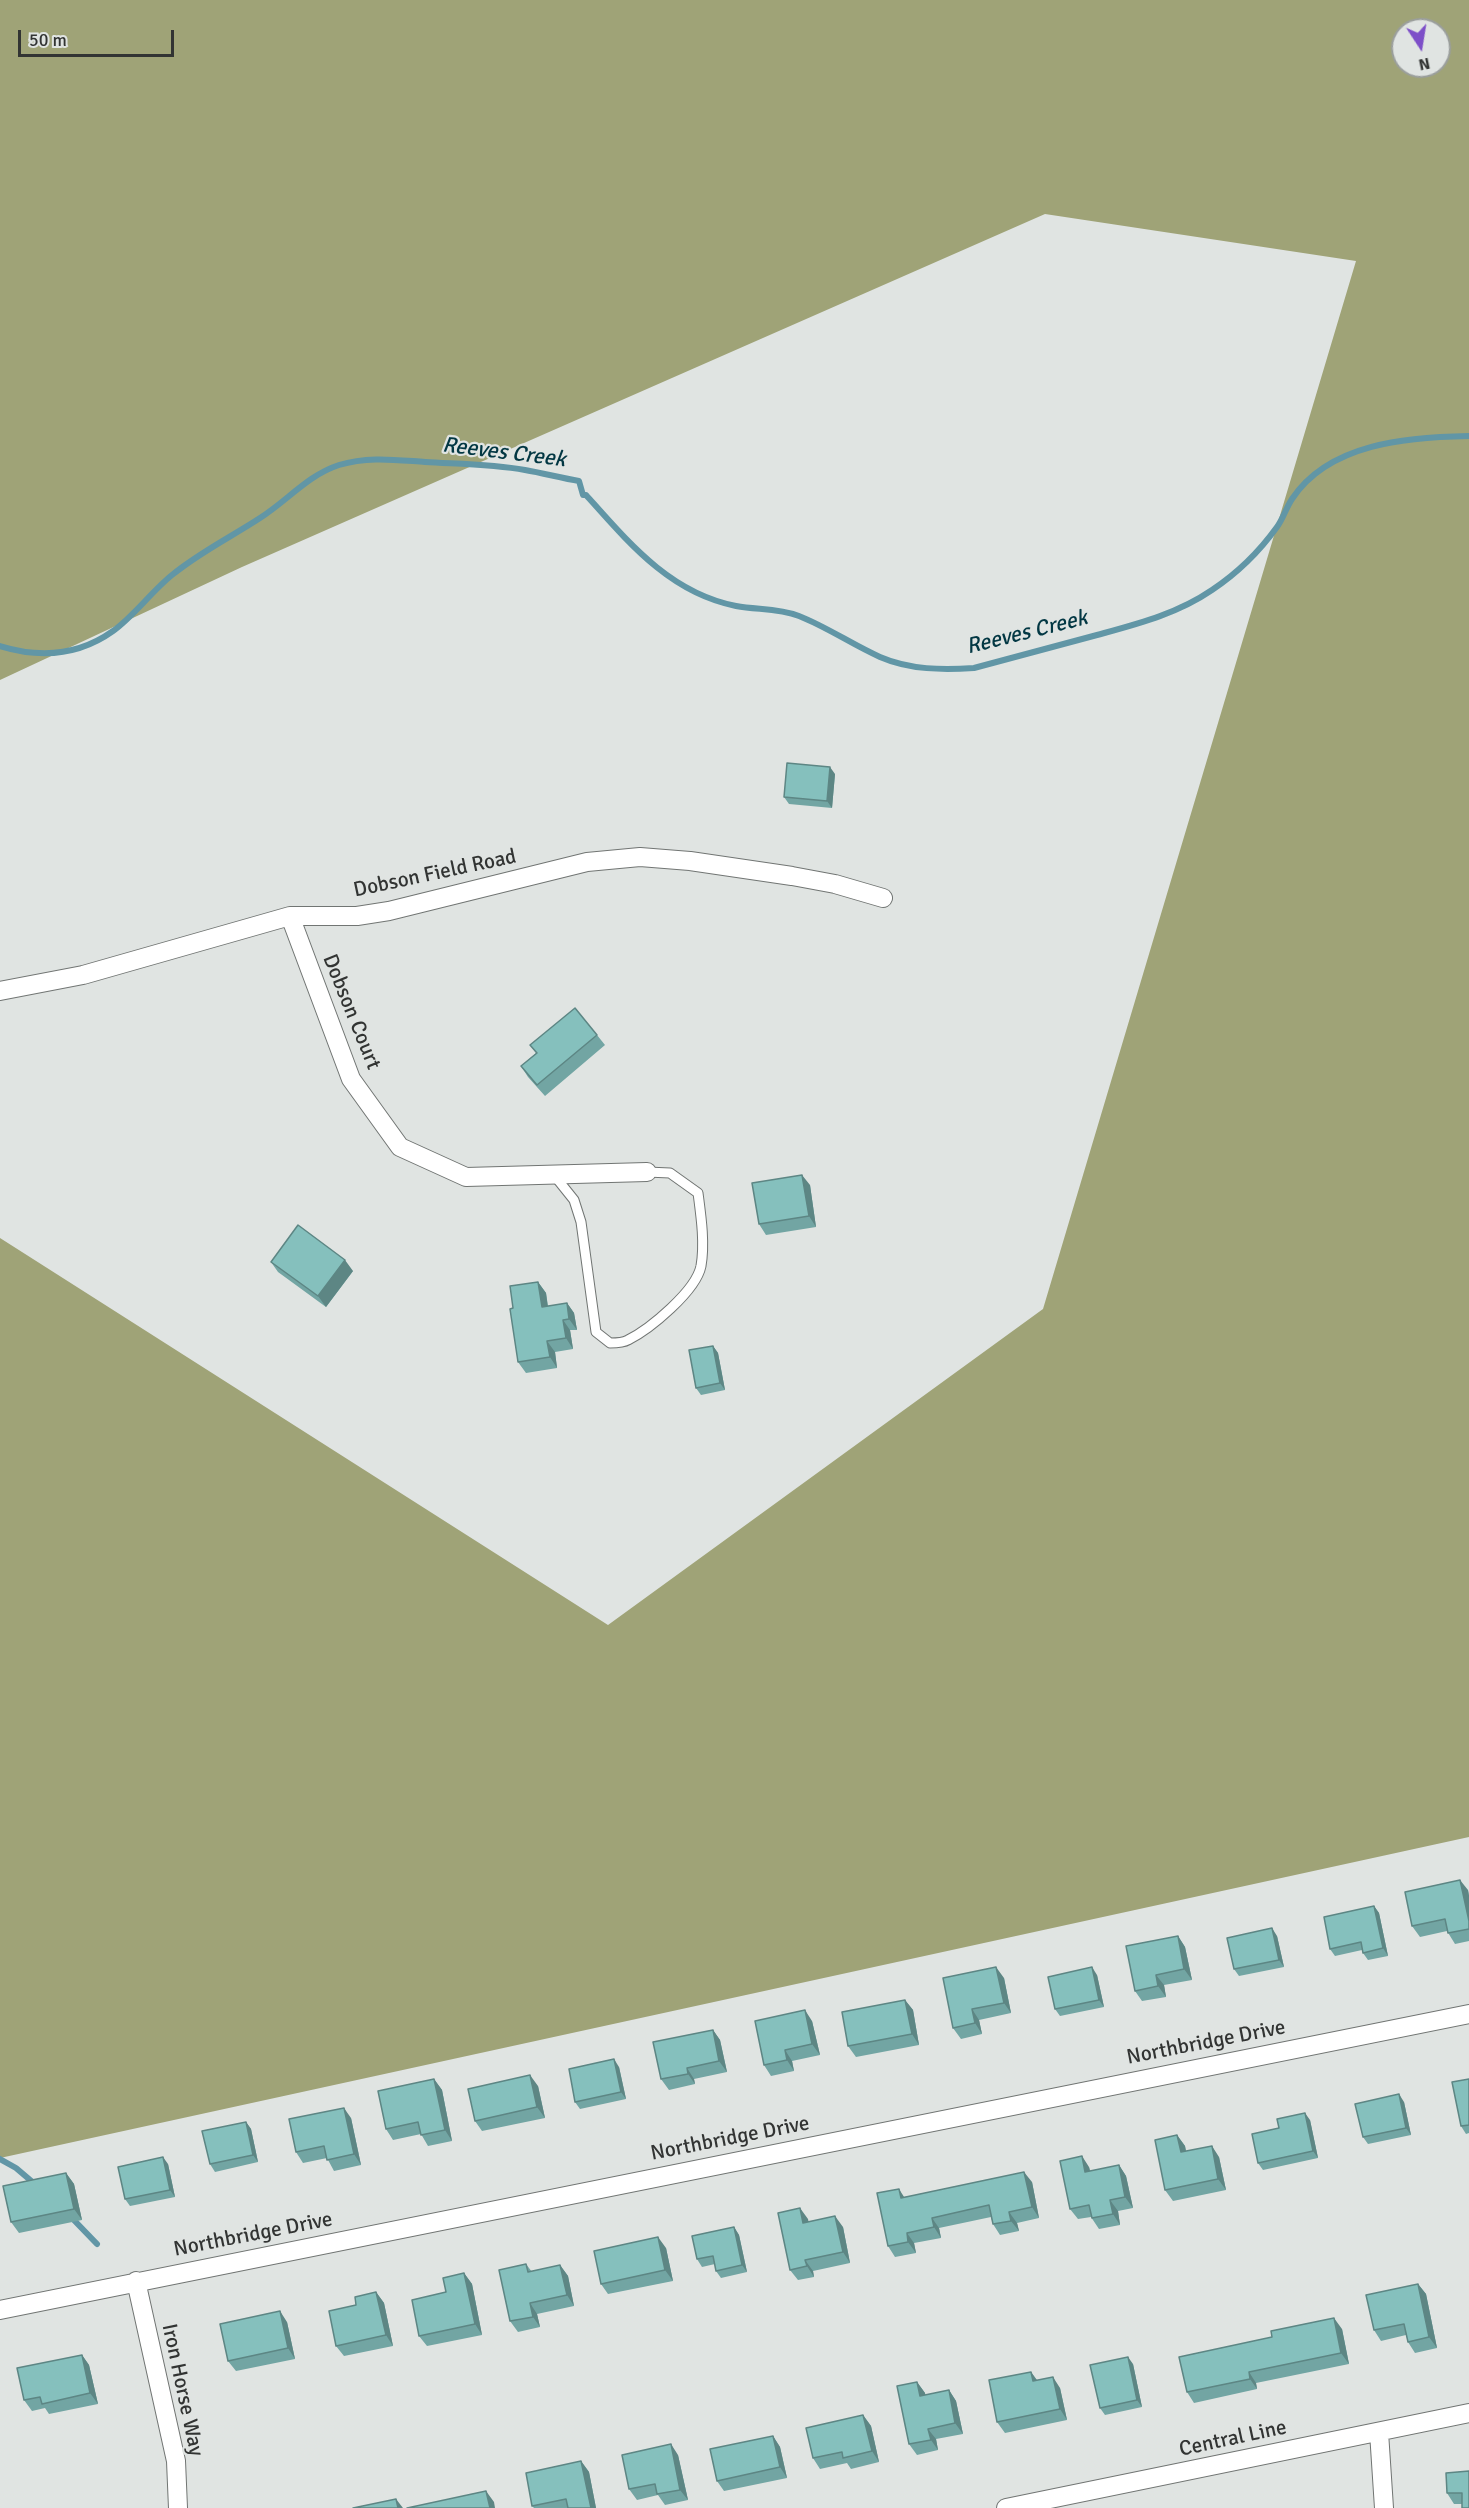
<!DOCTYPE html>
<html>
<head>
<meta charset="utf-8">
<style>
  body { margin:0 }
  #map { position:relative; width:1469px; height:2508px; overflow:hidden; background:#e0e4e2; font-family:Signika,sans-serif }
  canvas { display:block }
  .north { position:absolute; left:1391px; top:18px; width:60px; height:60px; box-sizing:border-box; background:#e0e4e2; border:2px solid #9a9e9c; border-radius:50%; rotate:168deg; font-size:16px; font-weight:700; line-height:24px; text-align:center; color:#323433 }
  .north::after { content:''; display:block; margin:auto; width:21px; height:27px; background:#7d4fc8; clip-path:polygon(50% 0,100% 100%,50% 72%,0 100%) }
  .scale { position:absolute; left:18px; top:30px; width:156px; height:27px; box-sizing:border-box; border:3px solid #323433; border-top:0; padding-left:8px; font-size:18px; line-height:21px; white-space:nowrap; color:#323433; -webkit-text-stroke:4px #e0e4e2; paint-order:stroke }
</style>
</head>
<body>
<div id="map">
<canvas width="1469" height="2508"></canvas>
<div class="north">N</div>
<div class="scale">50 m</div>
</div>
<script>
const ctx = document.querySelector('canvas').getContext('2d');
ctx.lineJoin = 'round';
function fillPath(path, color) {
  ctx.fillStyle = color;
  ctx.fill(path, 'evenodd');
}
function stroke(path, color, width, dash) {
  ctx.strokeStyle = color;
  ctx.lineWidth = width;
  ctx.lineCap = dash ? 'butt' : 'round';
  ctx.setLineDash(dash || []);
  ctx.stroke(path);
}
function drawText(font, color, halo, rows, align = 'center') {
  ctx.font = font + ' Signika,sans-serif';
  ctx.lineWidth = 4.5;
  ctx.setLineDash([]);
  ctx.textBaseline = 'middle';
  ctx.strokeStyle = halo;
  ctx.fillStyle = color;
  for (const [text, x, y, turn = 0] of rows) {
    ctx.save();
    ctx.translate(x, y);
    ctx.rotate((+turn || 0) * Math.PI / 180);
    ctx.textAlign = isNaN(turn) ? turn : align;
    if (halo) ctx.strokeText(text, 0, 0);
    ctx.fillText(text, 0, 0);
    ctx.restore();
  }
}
fillPath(new Path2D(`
  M0 0H1469V1837L0 2158V1238L608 1625 1043 1309 1356 261 1045 214 242 567 0 680ZM1403 30H1439V66H1403Z`), '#9fa377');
stroke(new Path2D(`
  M0 646C39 658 78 656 113 631 133 617 152 591 172 575 200 552 231 537 260 518 287 501 308 475 339 465 368 456 396 460 425 462 458 464 492 464 525 470 543 473 561 478 579 481L583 495H586C629 543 670 593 736 606 758 610 778 608 799 616 827 627 853 645 880 657 910 670 943 670 974 668 1016 657 1057 646 1097 635 1137 624 1177 614 1212 590 1236 574 1259 552 1277 527 1283 519 1286 508 1292 499 1329 443 1408 437 1469 436
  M0 2159 16 2168 36 2185
  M70 2216 97 2244`), '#6196a6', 6);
const service = new Path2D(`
  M554 1175 574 1200 581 1222 596 1332 610 1343C616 1343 623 1343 628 1340 650 1329 696 1291 701 1266 705 1243 701 1216 698 1193L670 1173 647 1172`);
const minor = new Path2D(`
  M290 916 351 1079 400 1147 466 1177 647 1172
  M0 991 83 975 290 916H357L389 911 587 862 640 857 690 861 792 876 835 884 883 898
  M136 2281 176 2461 178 2508
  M0 2310 1469 2014
  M1379 2432 1384 2508
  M1006 2508 1469 2413`);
stroke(service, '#717573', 11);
stroke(minor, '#717573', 20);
stroke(service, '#fff', 9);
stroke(minor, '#fff', 18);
fillPath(new Path2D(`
  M835 774 832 808 789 804 784 797Z
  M597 1035 605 1045 545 1096 528 1077 521 1066 536 1053 530 1045Z
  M810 1185 816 1227 766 1235 759 1224Z
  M271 1262 353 1271 326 1307 278 1272Z
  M538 1282 546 1293 548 1306 567 1303 574 1313 577 1330H570L573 1349 555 1352 557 1368 526 1373 518 1362 513 1308Z
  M713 1346 718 1353 725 1390 701 1395 696 1388Z
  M1468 1890 1469 1896V1941L1455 1944 1447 1931 1420 1937 1412 1926Z
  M1374 1906 1379 1913 1388 1956 1368 1960 1363 1953 1362 1950 1335 1956 1330 1949Z
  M1178 1936 1185 1947 1192 1980 1164 1985 1166 1997 1142 2001 1135 1991Z
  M1277 1936 1284 1967 1239 1976 1234 1969Z
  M1097 1975 1104 2007 1060 2016 1055 2009Z
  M1004 1978 1011 2013 979 2020 982 2034 961 2039 953 2028Z
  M905 2000 913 2010 919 2045 856 2057 848 2046Z
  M812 2021 820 2055 792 2061 794 2071 771 2076 764 2065Z
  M713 2030 720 2040 727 2072 694 2079 695 2084 669 2090 661 2079Z
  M619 2067 626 2099 580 2109 575 2102Z
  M434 2079 442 2090 452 2141 428 2146 421 2134 393 2140 386 2129Z
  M1469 2079V2133L1466 2134 1461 2126Z
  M538 2086 545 2118 482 2131 475 2121Z
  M1404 2102 1411 2135 1368 2144 1363 2137Z
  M351 2118 361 2165 334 2171 327 2158 303 2163 296 2152Z
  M1310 2120 1318 2158 1263 2170 1258 2163 1279 2128Z
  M246 2122 251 2129 258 2162 215 2172 210 2164Z
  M1177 2135 1185 2146 1186 2151 1219 2157 1226 2190 1173 2201 1165 2190Z
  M168 2164 175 2197 130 2206 125 2199Z
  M1119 2165 1126 2176 1133 2208 1118 2211 1120 2225 1099 2229 1091 2217 1078 2219 1070 2209 1089 2167 1090 2171Z
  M66 2173 74 2184 82 2220 19 2233 11 2222Z
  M1032 2182 1039 2218 1017 2223 1019 2231 1000 2235 993 2224 991 2217 939 2228 941 2238 914 2243 916 2253 895 2257 888 2246 904 2197Z
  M808 2219V2222L843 2227 850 2263 813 2271 814 2277 798 2280 790 2270Z
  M734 2227 739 2235 747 2272 721 2278 716 2271 715 2264 702 2267 697 2259Z
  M666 2248 673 2281 608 2294 601 2284Z
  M526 2264 532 2272 560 2265 568 2276 574 2306 537 2314 540 2327 518 2332 510 2321Z
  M464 2273 472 2284 482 2335 427 2346 419 2336 446 2292Z
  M1418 2284 1426 2294 1437 2348 1415 2353 1408 2342 1406 2335 1381 2341 1374 2330Z
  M376 2292 384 2303 393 2346 344 2356 336 2346Z
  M287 2322 295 2359 236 2371 228 2361Z
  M1342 2329 1349 2364 1256 2383 1257 2389 1194 2403 1187 2392Z
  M82 2355 89 2365 98 2404 49 2414 45 2408 32 2411 24 2400Z
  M1133 2364 1142 2407 1105 2415 1100 2408Z
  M1031 2372 1037 2380 1060 2388 1067 2420 1005 2433 997 2422Z
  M917 2382 925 2393V2395L949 2390 956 2401 963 2434 936 2439 938 2450 917 2455 909 2444Z
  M863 2415 871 2426 879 2462 851 2469 847 2463 820 2469 813 2458Z
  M773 2436 780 2447 787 2478 724 2491 717 2481Z
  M678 2455 688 2500 665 2505 658 2495 637 2500 629 2489Z
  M581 2461 589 2472 596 2508H534L532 2506Z
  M1469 2471 1462 2504H1454L1447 2493Z`), '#72a5a3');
fillPath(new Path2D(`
  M830 767 835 774 832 808 827 801Z
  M802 1175 810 1185 816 1227 809 1216Z
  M345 1260 353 1271 326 1307 318 1296Z
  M538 1282 546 1293 549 1317 542 1307Z
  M567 1303 574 1313 577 1330 569 1319Z
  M563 1320 570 1330 573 1349 566 1338Z
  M547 1341 555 1352 557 1368 550 1357Z
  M713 1346 718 1353 725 1390 720 1383Z
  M1460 1880 1468 1890 1469 1896V1921Z
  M1374 1906 1379 1913 1388 1956 1383 1948Z
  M1272 1928 1277 1936 1284 1967 1279 1960Z
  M1178 1936 1185 1947 1192 1980 1184 1969Z
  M996 1967 1004 1978 1011 2013 1004 2003Z
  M1092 1967 1097 1975 1104 2007 1099 2000Z
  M1156 1975 1164 1985 1166 1997 1158 1986Z
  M905 2000 913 2010 919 2045 912 2034Z
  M972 2009 979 2020 982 2034 975 2023Z
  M805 2010 812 2021 820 2055 812 2044Z
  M713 2030 720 2040 727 2072 719 2061Z
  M785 2050 792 2061 794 2071 787 2060Z
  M614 2059 619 2067 626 2099 621 2092Z
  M687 2068 694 2079 695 2084 688 2074Z
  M530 2075 538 2086 545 2118 537 2107Z
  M434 2079 442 2090 452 2141 445 2130Z
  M1399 2094 1404 2102 1411 2135 1406 2128Z
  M344 2108 351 2118 361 2165 354 2154Z
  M1305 2113 1310 2120 1318 2158 1313 2151Z
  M246 2122 251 2129 258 2162 253 2155Z
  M1177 2135 1185 2146 1188 2163 1181 2152Z
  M1212 2146 1219 2157 1226 2190 1218 2179Z
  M1082 2156 1089 2167 1093 2183 1085 2172Z
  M163 2157 168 2164 175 2197 170 2190Z
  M1119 2165 1126 2176 1133 2208 1125 2197Z
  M1024 2172 1032 2182 1039 2218 1032 2207Z
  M66 2173 74 2184 82 2220 74 2209Z
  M899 2189 906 2200 901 2198Z
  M1110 2200 1118 2211 1120 2225 1113 2214Z
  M800 2208 808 2219 811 2233 803 2223Z
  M1009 2212 1017 2223 1019 2231 1011 2221Z
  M835 2216 843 2227 850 2263 843 2252Z
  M932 2218 939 2228 941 2238 934 2227Z
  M734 2227 739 2235 747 2272 742 2265Z
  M907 2233 914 2243 916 2253 908 2242Z
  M658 2237 666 2248 673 2281 665 2270Z
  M805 2260 813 2271 814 2277 807 2266Z
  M560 2265 568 2276 574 2306 567 2295Z
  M464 2273 472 2284 482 2335 475 2324Z
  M1418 2284 1426 2294 1437 2348 1429 2337Z
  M376 2292 384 2303 393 2346 386 2335Z
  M530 2303 537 2314 540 2327 533 2317Z
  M280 2311 287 2322 295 2359 288 2348Z
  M1334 2318 1342 2329 1349 2364 1341 2353Z
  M82 2355 89 2365 98 2404 90 2393Z
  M1128 2357 1133 2364 1142 2407 1137 2400Z
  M1031 2372 1038 2382 1033 2381Z
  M1249 2372 1256 2383 1257 2389 1250 2379Z
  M1053 2377 1060 2388 1067 2420 1060 2409Z
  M917 2382 925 2393 928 2407 920 2396Z
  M949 2390 956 2401 963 2434 955 2423Z
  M863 2415 871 2426 879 2462 872 2451Z
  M928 2429 936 2439 938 2450 931 2440Z
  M773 2436 780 2447 787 2478 780 2467Z
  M671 2444 678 2455 688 2500 680 2490Z
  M581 2461 589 2472 596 2508H591Z
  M486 2491 494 2502 495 2508H490Z
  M396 2499 403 2508H398Z`), '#5d8684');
const building = new Path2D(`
  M787 763 830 767 827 801 784 797Z
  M575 1008 597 1035 537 1085 521 1066 537 1053 530 1045Z
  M802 1175 809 1216 759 1224 752 1183Z
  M298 1225 345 1260 318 1296 271 1262Z
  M538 1282 542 1307 567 1303 569 1319 563 1320 566 1338 547 1341 550 1357 518 1362 510 1309 513 1308 510 1286Z
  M713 1346 720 1383 696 1388 689 1350Z
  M1460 1880 1469 1921V1929L1448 1933 1445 1919 1412 1926 1405 1892Z
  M1374 1906 1383 1948 1363 1953 1361 1942 1330 1949 1324 1917Z
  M1272 1928 1279 1960 1234 1969 1227 1938Z
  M1178 1936 1184 1969 1156 1975 1158 1986 1135 1991 1126 1946Z
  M996 1967 1004 2003 972 2009 975 2023 953 2028 943 1978Z
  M1092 1967 1099 2000 1055 2009 1048 1977Z
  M905 2000 912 2034 848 2046 842 2012Z
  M805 2010 812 2044 785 2050 787 2060 764 2065 755 2021Z
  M713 2030 719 2061 687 2068 688 2074 661 2079 653 2042Z
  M614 2059 621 2092 575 2102 569 2069Z
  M530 2075 537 2107 475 2121 468 2089Z
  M434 2079 445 2130 421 2135 418 2122 386 2129 378 2091Z
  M1469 2079V2125L1461 2126 1452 2082Z
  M1399 2094 1406 2128 1363 2137 1355 2104Z
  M344 2108 354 2154 327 2160 324 2146 296 2152 289 2119Z
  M1305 2113 1313 2151 1258 2163 1252 2134 1279 2128 1277 2119Z
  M246 2122 253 2155 210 2164 202 2131Z
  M1177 2135 1181 2152 1212 2146 1218 2179 1165 2190 1155 2140Z
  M1082 2156 1085 2172 1119 2165 1125 2197 1110 2200 1113 2214 1092 2218 1089 2205 1070 2209 1060 2161Z
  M163 2157 170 2190 125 2199 118 2167Z
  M1024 2172 1032 2207 1009 2212 1011 2221 993 2224 989 2205 932 2218 934 2227 907 2233 908 2242 888 2246 877 2193 899 2189 901 2198Z
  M66 2173 74 2209 11 2222 3 2186Z
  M800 2208 803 2223 835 2216 843 2252 805 2260 807 2266 790 2270 778 2213Z
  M734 2227 742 2265 716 2271 713 2256 697 2259 692 2236Z
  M658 2237 665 2270 601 2284 594 2251Z
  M526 2264 528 2272 560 2265 567 2295 530 2303 533 2317 510 2321 499 2270Z
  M464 2273 475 2324 419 2336 412 2300 446 2292 443 2278Z
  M1418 2284 1429 2337 1408 2342 1404 2324 1374 2330 1366 2295Z
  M376 2292 386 2335 336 2346 329 2311 356 2305 355 2297Z
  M280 2311 288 2348 228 2361 220 2324Z
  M1334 2318 1341 2353 1249 2372 1250 2379 1187 2392 1179 2357 1272 2337 1271 2331Z
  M82 2355 90 2393 42 2404 40 2397 24 2400 17 2368Z
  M1128 2357 1137 2400 1100 2408 1090 2365Z
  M1031 2372 1033 2381 1053 2377 1060 2409 997 2422 989 2380Z
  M917 2382 920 2396 949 2390 955 2423 928 2429 931 2440 909 2444 897 2386Z
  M863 2415 872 2451 843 2458 842 2452 813 2458 806 2428Z
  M773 2436 780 2467 717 2481 710 2449Z
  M671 2444 680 2490 657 2494 655 2484 629 2489 622 2455Z
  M581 2461 591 2508H568L566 2499 532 2506 526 2473Z
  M1469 2471V2508H1462V2493H1447L1446 2473Z
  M486 2491 490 2508H407Z
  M396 2499 398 2508H353Z`);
fillPath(building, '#85c0bd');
stroke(building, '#5d8684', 1.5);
drawText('21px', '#323433', '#e0e4e2', [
  ["Dobson Field Road",435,874,-12],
  ["Dobson Court",351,1012,68],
  ["Northbridge Drive",1206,2043,-11],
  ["Northbridge Drive",730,2139,-11],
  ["Northbridge Drive",253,2235,-11],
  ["Iron Horse Way",182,2390,78],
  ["Central Line",1233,2439,-12]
]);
drawText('italic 22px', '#023743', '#e0e4e2', [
  ["Reeves Creek",504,453,7],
  ["Reeves Creek",1027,633,-14]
]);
</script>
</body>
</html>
